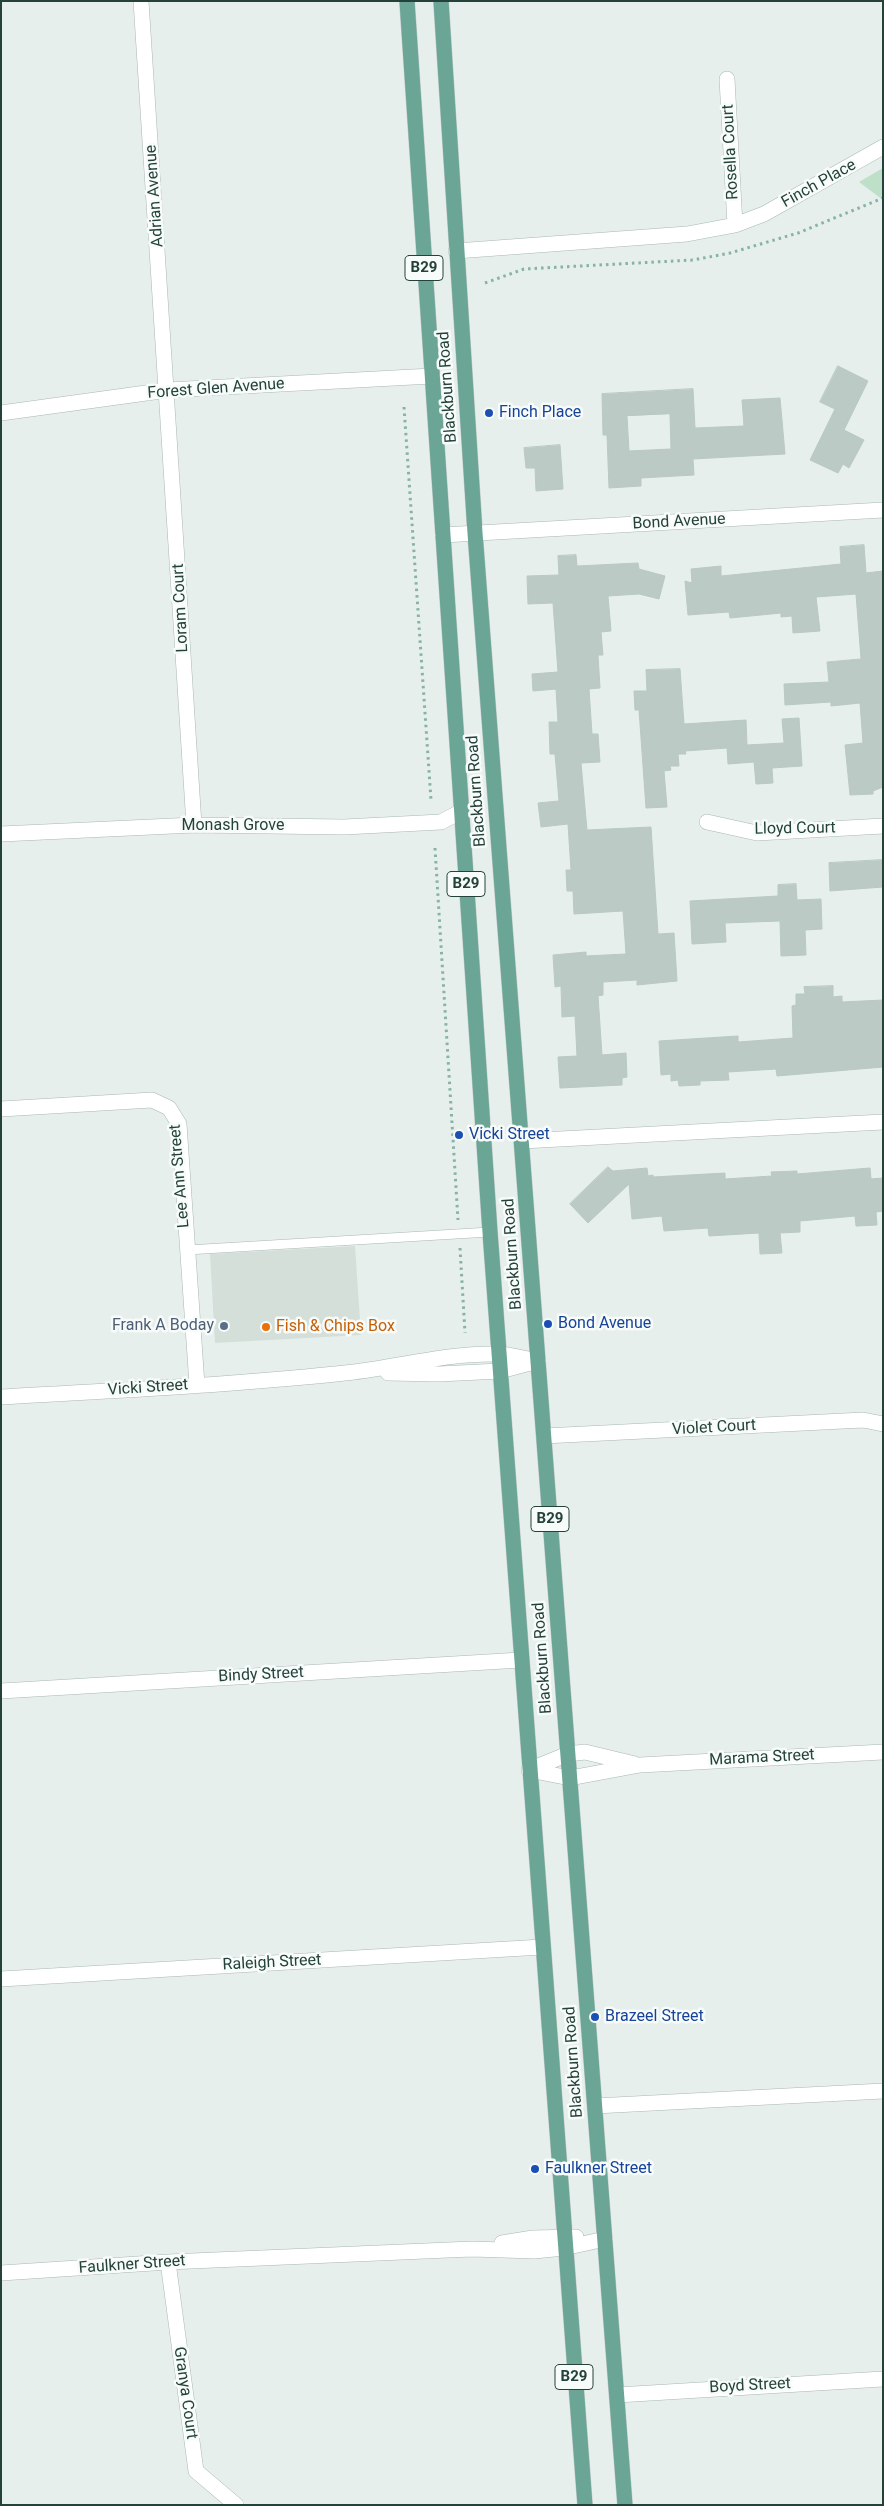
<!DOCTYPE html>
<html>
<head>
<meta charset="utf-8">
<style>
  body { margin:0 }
  #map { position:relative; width:884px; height:2506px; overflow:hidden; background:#e6efeb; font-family:Roboto,sans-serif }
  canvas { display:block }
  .frame { position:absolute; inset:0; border:2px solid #24423a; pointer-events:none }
</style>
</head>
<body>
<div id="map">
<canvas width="884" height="2506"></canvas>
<div class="frame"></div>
</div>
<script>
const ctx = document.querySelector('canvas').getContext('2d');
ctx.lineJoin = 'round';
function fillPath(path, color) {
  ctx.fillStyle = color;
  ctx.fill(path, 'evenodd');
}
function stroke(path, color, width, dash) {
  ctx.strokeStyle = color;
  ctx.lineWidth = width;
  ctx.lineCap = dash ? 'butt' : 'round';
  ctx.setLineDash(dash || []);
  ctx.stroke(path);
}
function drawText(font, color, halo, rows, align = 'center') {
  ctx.font = font + ' Roboto,sans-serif';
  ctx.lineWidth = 5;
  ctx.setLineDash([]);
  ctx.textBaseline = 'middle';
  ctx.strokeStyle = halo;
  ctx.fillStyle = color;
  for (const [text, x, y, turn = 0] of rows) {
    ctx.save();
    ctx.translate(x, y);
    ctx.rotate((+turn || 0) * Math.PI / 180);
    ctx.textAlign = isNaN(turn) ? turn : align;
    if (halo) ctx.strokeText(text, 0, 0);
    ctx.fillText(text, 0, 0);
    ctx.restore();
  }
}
fillPath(new Path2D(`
  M355 1246 361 1335 215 1343 210 1254Z`), '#d4dfda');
fillPath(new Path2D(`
  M883 168V200L859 182Z`), '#bfe0c8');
const building = new Path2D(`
  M838 366 868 381 844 430 864 440 849 468 843 464 838 473 810 460 835 409 820 402Z
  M693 389 695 428 744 426 742 400 780 398 785 454 693 459 694 475 641 478V486L609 488 607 435H603L602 394ZM670 414 671 449 629 451 627 416Z
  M560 445 563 489 536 491 535 468H526L524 448Z
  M864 545 866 573 883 571V787L873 791V794L850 795 845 745 863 743 860 703 831 706V702L785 705 784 684 829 682 827 662 861 659 856 594 816 597 820 631 793 633 792 616 781 617V613L730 618 729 612 688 615 685 581 692 583 691 569 721 566V576L841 564 840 547Z
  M576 555 577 566 638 563 639 569 665 576 659 599 639 594 608 596 611 631 601 632 603 655H598L600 688 589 689 592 734H598L600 762 581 763 587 830 651 827 658 934 674 933 677 981 637 985V980L603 982V995L598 996 602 1055 626 1053 627 1077 622 1078V1085L560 1088 558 1057 577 1056 575 1016 562 1017 561 986 555 987 553 955 586 952V956L626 954 623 911 574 914 573 891H567L566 870H571L568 824 541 827 538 803 559 801 555 754H550L549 722H558L556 689 533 691 532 674 558 672 553 603 528 604 527 576 559 575 558 556Z
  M680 669 684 724 746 720 747 745 784 743 782 719 799 718 802 766 772 768 773 783 756 784 754 762 728 764 727 748 685 751 686 754H678L679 766H670L671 770 664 771 667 807 646 808 639 710H635L634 691H647L646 670Z
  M883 860V887L830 891 829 863Z
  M796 884 797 900 821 899 822 929 805 930 806 955 781 956 780 921 725 923 726 942 692 944 690 901 778 896V885Z
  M833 986V997L842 996V1002L883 1000V1067L777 1076 776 1069 728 1072 729 1080 700 1081V1085L679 1086 678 1080 671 1081V1074L661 1075 659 1041 738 1036V1042L793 1038 792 1006 796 1005V994H805L804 987Z
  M608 1167 613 1171 647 1168 648 1176 653 1175V1177L725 1173V1179L772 1176 771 1172 797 1171V1174L870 1168 871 1179 883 1178V1211L876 1212 877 1225 856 1226 855 1216 800 1221V1232L780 1233 782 1253 760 1254 759 1233 709 1236 708 1228 664 1231 662 1216 632 1219 629 1184 588 1223 570 1204Z`);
fillPath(building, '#bbcac4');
stroke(building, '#b8c9c2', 1);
const lane = new Path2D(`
  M187 1250 490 1232`);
const street = new Path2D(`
  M141 1 194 825
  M727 79 735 225
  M456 251 687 234 735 225 764 214 883 147
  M1 413 168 390 432 376
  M443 535 883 510
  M707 822 757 833 883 826
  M1 834 194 825 344 827 441 822 462 811
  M1 1109 152 1100 169 1108 179 1124 197 1385
  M522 1141 883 1122
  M388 1373 439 1374 500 1371 534 1362
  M1 1397C119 1390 237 1385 354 1372 402 1366 448 1353 497 1354 510 1354 525 1359 538 1361
  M544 1436 863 1420 883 1424
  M1 1691 521 1660
  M529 1770 570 1778 640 1765 883 1752
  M529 1770 568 1754 585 1752 635 1764
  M1 1979 542 1947
  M595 2106 883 2091
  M502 2243 533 2238 576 2237
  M168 2262 196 2471 236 2505
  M1 2273 168 2262 472 2249 534 2251 564 2248 605 2239
  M617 2395 883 2379`);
const primary = new Path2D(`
  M407 1 490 1232 585 2505
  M441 1 475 533 625 2505`);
stroke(lane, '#a8b8b2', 10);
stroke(street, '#a8b8b2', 16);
stroke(primary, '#c2cac8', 16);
stroke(new Path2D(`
  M485 283 524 269 693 260 730 253 798 233 883 198
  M404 407 431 800
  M435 848 458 1220
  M460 1248 465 1333`), '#86b3a5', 3, [2.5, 4]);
stroke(lane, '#fff', 9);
stroke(street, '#fff', 15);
stroke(primary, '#6aa596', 15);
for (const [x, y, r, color] of [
  [489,413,5,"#1a4fb4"],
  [459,1135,5,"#1a4fb4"],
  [548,1324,5,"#1a4fb4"],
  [224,1326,5,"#5c6f8a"],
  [266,1327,5,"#e8710a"],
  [595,2017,5,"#1a4fb4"],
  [535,2169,5,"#1a4fb4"]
]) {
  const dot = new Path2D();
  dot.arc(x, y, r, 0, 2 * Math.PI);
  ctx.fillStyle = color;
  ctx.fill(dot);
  stroke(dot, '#f7fbf9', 2);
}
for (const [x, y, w] of [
  [424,268,38],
  [466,884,38],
  [550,1519,38],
  [574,2377,38]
]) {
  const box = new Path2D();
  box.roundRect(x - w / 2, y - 12.5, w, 25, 4);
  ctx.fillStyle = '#f7fbf9';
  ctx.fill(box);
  stroke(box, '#24423a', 1);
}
drawText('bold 15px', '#24423a', null, [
  ["B29",424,268],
  ["B29",466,884],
  ["B29",550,1519],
  ["B29",574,2377]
]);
drawText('16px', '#24423a', '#f7fbf9', [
  ["Rosella Court",731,152,-93],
  ["Finch Place",819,184,-29],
  ["Adrian Avenue",155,196,-94],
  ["Blackburn Road",448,387,-94],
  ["Forest Glen Avenue",216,389,-4],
  ["Bond Avenue",679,522,-3],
  ["Loram Court",181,608,-93],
  ["Blackburn Road",477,791,-94],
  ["Monash Grove",233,826],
  ["Lloyd Court",795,829,-1],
  ["Lee Ann Street",180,1176,-95],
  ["Blackburn Road",513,1254,-94],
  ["Vicki Street",148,1388,-4],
  ["Violet Court",714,1428,-3],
  ["Blackburn Road",543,1658,-94],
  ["Bindy Street",261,1675,-3],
  ["Marama Street",762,1758,-3],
  ["Raleigh Street",272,1963,-3],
  ["Blackburn Road",574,2062,-94],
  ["Faulkner Street",132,2265,-4],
  ["Boyd Street",750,2386,-3],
  ["Granya Court",185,2393,82]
]);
drawText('16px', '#164399', '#f7fbf9', [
  ["Finch Place",499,413],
  ["Vicki Street",469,1135],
  ["Bond Avenue",558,1324],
  ["Brazeel Street",605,2017],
  ["Faulkner Street",545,2169]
], 'left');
drawText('16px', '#4e5e75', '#f7fbf9', [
  ["Frank A Boday",214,1326]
], 'right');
drawText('16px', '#c56008', '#f7fbf9', [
  ["Fish & Chips Box",276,1327]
], 'left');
</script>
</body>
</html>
